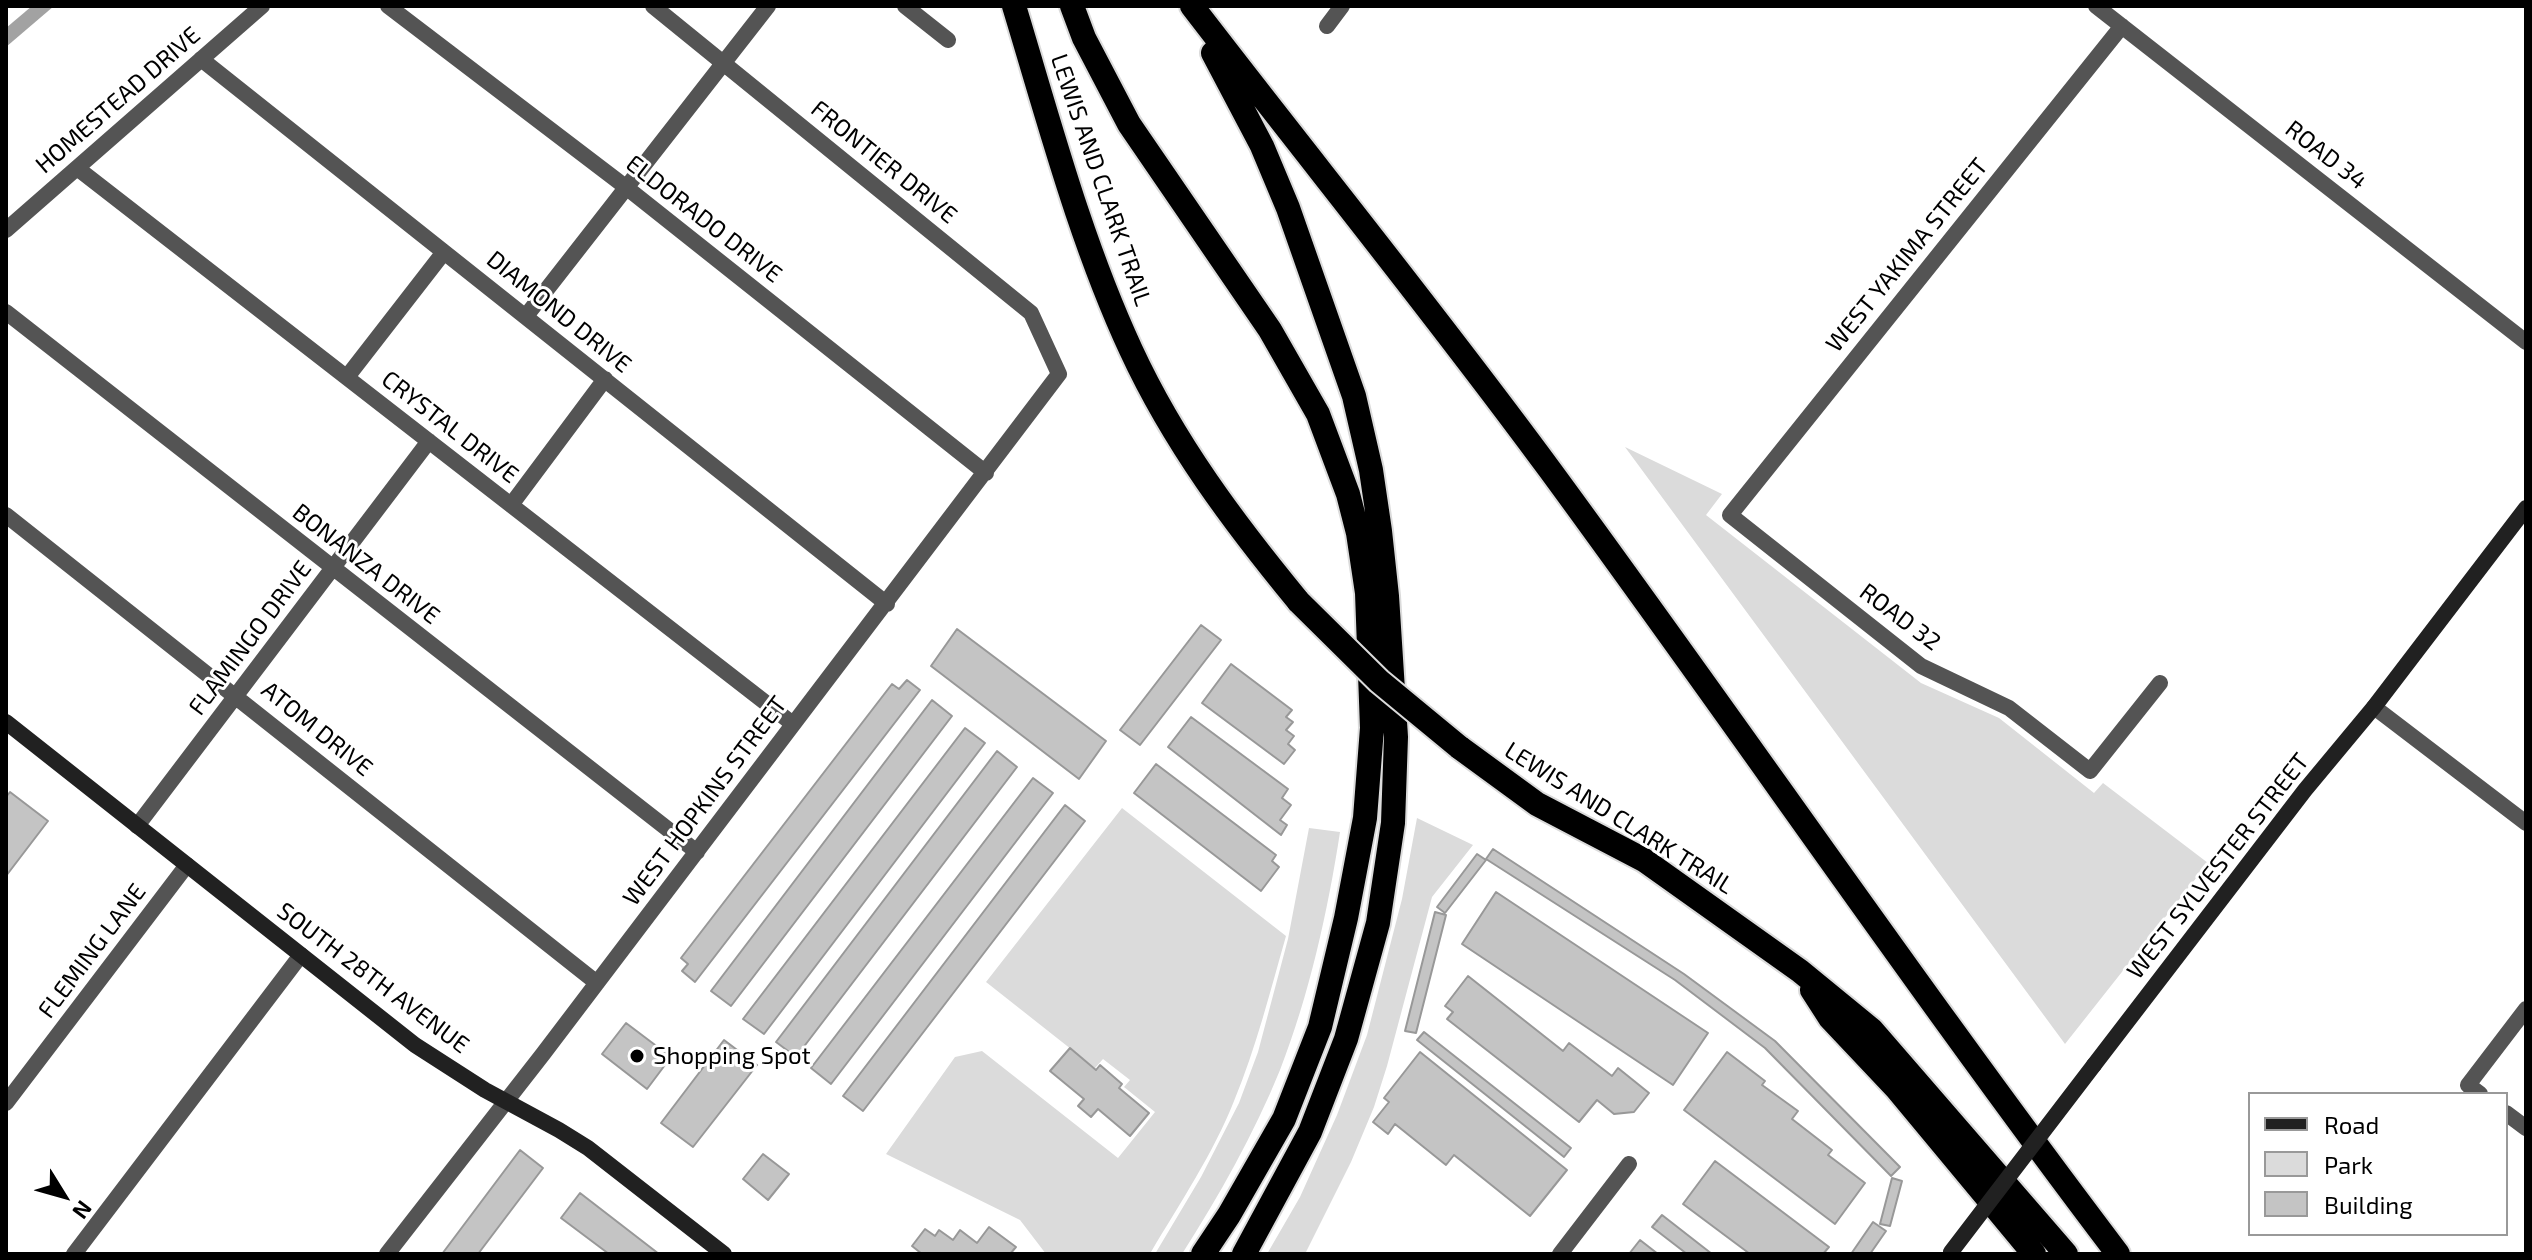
<!DOCTYPE html>
<html>
<head>
<meta charset="utf-8">
<style>
  body { margin:0 }
  #map { position:relative; width:2532px; height:1260px; overflow:hidden; background:#fff; font-family:"Exo 2",sans-serif }
  canvas { display:block }
  .frame { position:absolute; inset:0; border:8px solid #000; pointer-events:none }
  .legend { position:absolute; left:2248px; top:1092px; width:260px; height:144px; box-sizing:border-box; background:#fff; border:2px solid #999; margin:0; padding:10px 14px; list-style:none; font-size:24px; color:#000 }
  .legend li { display:flex; align-items:center; gap:16px; height:40px }
  .legend b { width:40px; border:2px solid #999 }
  .north { position:absolute; left:24px; top:1156px; width:80px; height:80px; -webkit-text-stroke:6px #fff; paint-order:stroke; rotate:127deg; font-size:22px; font-weight:700; line-height:32px; text-align:center; color:#000 }
  .north::after { content:''; display:block; margin:auto; width:28px; height:36px; background:#000; clip-path:polygon(50% 0,100% 100%,50% 72%,0 100%) }
</style>
</head>
<body>
<div id="map">
<canvas width="2532" height="1260"></canvas>
<div class="frame"></div>
<ul class="legend">
<li><b style="height:10px;background:#212121"></b>Road</li>
<li><b style="height:22px;background:#dbdbdb"></b>Park</li>
<li><b style="height:22px;background:#c4c4c4"></b>Building</li>
</ul>
<div class="north">N</div>
</div>
<script>
const ctx = document.querySelector('canvas').getContext('2d');
ctx.lineJoin = 'round';
function fillPath(path, color) {
  ctx.fillStyle = color;
  ctx.fill(path, 'evenodd');
}
function stroke(path, color, width, dash) {
  ctx.strokeStyle = color;
  ctx.lineWidth = width;
  ctx.lineCap = dash ? 'butt' : 'round';
  ctx.setLineDash(dash || []);
  ctx.stroke(path);
}
function drawText(font, color, halo, rows, align = 'center') {
  ctx.font = font + ' "Exo 2",sans-serif';
  ctx.lineWidth = 6;
  ctx.setLineDash([]);
  ctx.textBaseline = 'middle';
  ctx.strokeStyle = halo;
  ctx.fillStyle = color;
  for (const [text, x, y, turn = 0] of rows) {
    ctx.save();
    ctx.translate(x, y);
    ctx.rotate((+turn || 0) * Math.PI / 180);
    ctx.textAlign = isNaN(turn) ? turn : align;
    if (halo) ctx.strokeText(text, 0, 0);
    ctx.fillText(text, 0, 0);
    ctx.restore();
  }
}
fillPath(new Path2D(`
  M1625 447 1722 494 1706 515 1921 683 1999 718 2094 793 2103 783 2208 863 2065 1044Z
  M1122 808 1286 936C1270 992 1256 1048 1234 1101 1213 1154 1180 1203 1151 1252L1046 1254 1020 1220 886 1154 955 1057 982 1051 1118 1158 1155 1112 1124 1087 1130 1080 1103 1059 1095 1068 986 982Z
  M1417 818 1473 845 1432 897 1387 1066 1374 1107 1351 1162 1305 1254H1267L1300 1197 1337 1115 1367 1035 1402 899Z
  M1309 828 1340 832C1328 911 1309 996 1280 1070 1254 1134 1219 1196 1182 1254H1155L1201 1177 1239 1103 1258 1052 1288 939Z`), '#dbdbdb');
fillPath(new Path2D(`
  M32 6H54L6 47V28Z`), '#a2a2a2');
const building = new Path2D(`
  M1201 625 1221 640 1140 745 1120 730Z
  M957 629 1106 741 1079 779 931 666Z
  M1231 664 1292 710 1286 717 1293 722 1286 730 1294 736 1288 744 1295 750 1284 764 1202 703Z
  M907 680 920 690 695 982 682 971 688 964 681 958 892 684 899 689Z
  M932 700 952 716 731 1006 711 991Z
  M1191 717 1288 789 1282 798 1291 805 1280 820 1287 825 1281 835 1168 747Z
  M965 728 985 743 764 1034 743 1019Z
  M997 751 1017 767 796 1057 776 1042Z
  M1156 764 1276 855 1272 861 1279 867 1261 891 1134 793Z
  M1033 778 1053 793 831 1084 811 1068Z
  M10 792 48 821 6 876V797Z
  M1065 805 1085 821 863 1111 843 1096Z
  M1493 849 1684 974 1775 1041 1900 1167 1891 1176 1765 1048 1675 980 1486 859Z
  M1477 854 1486 860 1445 913 1437 907Z
  M1496 892 1708 1033 1673 1085 1462 944Z
  M1435 912 1446 915 1416 1033 1405 1031Z
  M1468 976 1563 1051 1569 1043 1612 1076 1618 1068 1649 1093 1634 1112 1614 1114 1597 1100 1579 1122 1447 1019 1453 1012 1445 1006Z
  M626 1023 671 1057 647 1089 602 1054Z
  M1424 1032 1571 1148 1564 1157 1417 1040Z
  M724 1040 757 1065 693 1147 661 1123Z
  M1070 1048 1096 1070 1100 1065 1122 1084 1119 1088 1149 1113 1130 1136 1098 1109 1091 1117 1078 1106 1084 1099 1050 1071Z
  M1420 1052 1567 1170 1530 1216 1454 1155 1446 1165 1395 1124 1388 1134 1373 1122 1389 1102 1384 1098Z
  M1727 1052 1765 1081 1762 1085 1798 1111 1792 1119 1832 1150 1828 1155 1865 1183 1835 1224 1684 1110Z
  M520 1150 543 1168 478 1254H442Z
  M763 1154 789 1174 768 1200 743 1179Z
  M1715 1161 1829 1247 1823 1254H1750L1683 1204Z
  M1892 1178 1902 1181 1890 1226 1880 1224Z
  M580 1193 659 1254H609L561 1218Z
  M1662 1215 1712 1254H1687L1652 1227Z
  M1873 1222 1886 1231 1870 1254H1851Z
  M989 1227 1016 1247 1010 1254H922L912 1246 925 1229 935 1236 939 1230 953 1240 960 1230 977 1243Z
  M1640 1240 1658 1254H1629Z`);
fillPath(building, '#c4c4c4');
stroke(building, '#989898', 2);
const highway = new Path2D(`
  M1014 6C1049 121 1080 240 1131 350 1174 443 1234 523 1299 602
  M1072 6 1084 38 1129 124 1270 330 1318 414 1348 494 1358 533 1367 593 1372 728 1365 818 1346 918 1320 1027 1284 1119 1229 1215 1203 1254
  M1192 6C1311 161 1434 312 1550 470 1741 730 1923 997 2118 1254
  M1213 53 1262 146 1288 208 1354 396 1371 470 1380 531 1387 596 1396 737 1393 823 1378 923 1346 1039 1310 1132 1244 1254
  M1459 747 1537 804 1644 860 1800 971 1872 1030 2066 1254
  M1812 990 1830 1018 1897 1089 2034 1254`);
stroke(highway, '#dbdbdb', 28);
stroke(new Path2D(`
  M388 6 627 188 986 473
  M905 6 948 40
  M2096 6 2526 342
  M1327 26 1342 6
  M2122 26 1730 515 1921 666 2009 708 2090 771 2160 683
  M201 59 887 604
  M77 168 793 724
  M6 230 262 6
  M6 312 697 852
  M526 316 768 6
  M347 377 444 252
  M511 505 605 379
  M6 515 597 983
  M2374 707 2526 823
  M137 826 429 441
  M2480 1094 2468 1085 2526 1009
  M6 1103 187 865
  M2506 1113 2526 1128
  M74 1254 301 955
  M387 1254 543 1054 1059 374 1031 313 653 6
  M1560 1254 1629 1164`), '#545454', 16);
stroke(new Path2D(`
  M6 722 415 1045 485 1090 559 1130 588 1148 724 1254
  M2094 1065 2305 790 2374 707 2526 508`), '#212121', 16);
stroke(highway, '#000', 24);
const highwayBridge = new Path2D(`
  M1299 602 1379 681 1459 747`);
stroke(highwayBridge, '#dbdbdb', 28, []);
stroke(new Path2D(`
  M1951 1252 2094 1065`), '#212121', 16);
stroke(highwayBridge, '#000', 24);
for (const [x, y, r, color] of [
  [637,1056,8,"#000"]
]) {
  const dot = new Path2D();
  dot.arc(x, y, r, 0, 2 * Math.PI);
  ctx.fillStyle = color;
  ctx.fill(dot);
  stroke(dot, '#fff', 3);
}
drawText('24px', '#000', '#fff', [
  ["HOMESTEAD DRIVE",118,100,-41],
  ["ROAD 34",2326,155,38],
  ["FRONTIER DRIVE",884,162,39],
  ["LEWIS AND CLARK TRAIL",1101,180,71],
  ["ELDORADO DRIVE",704,219,38],
  ["WEST YAKIMA STREET",1907,255,-51],
  ["DIAMOND DRIVE",559,312,39],
  ["CRYSTAL DRIVE",450,427,38],
  ["BONANZA DRIVE",366,564,38],
  ["ROAD 32",1900,617,37],
  ["FLAMINGO DRIVE",250,638,-53],
  ["ATOM DRIVE",317,729,39],
  ["WEST HOPKINS STREET",705,801,-53],
  ["LEWIS AND CLARK TRAIL",1619,818,32],
  ["WEST SYLVESTER STREET",2218,866,-52],
  ["FLEMING LANE",92,951,-53],
  ["SOUTH 28TH AVENUE",373,978,37]
]);
drawText('24px', '#000', '#fff', [
  ["Shopping Spot",653,1056]
], 'left');
</script>
</body>
</html>
